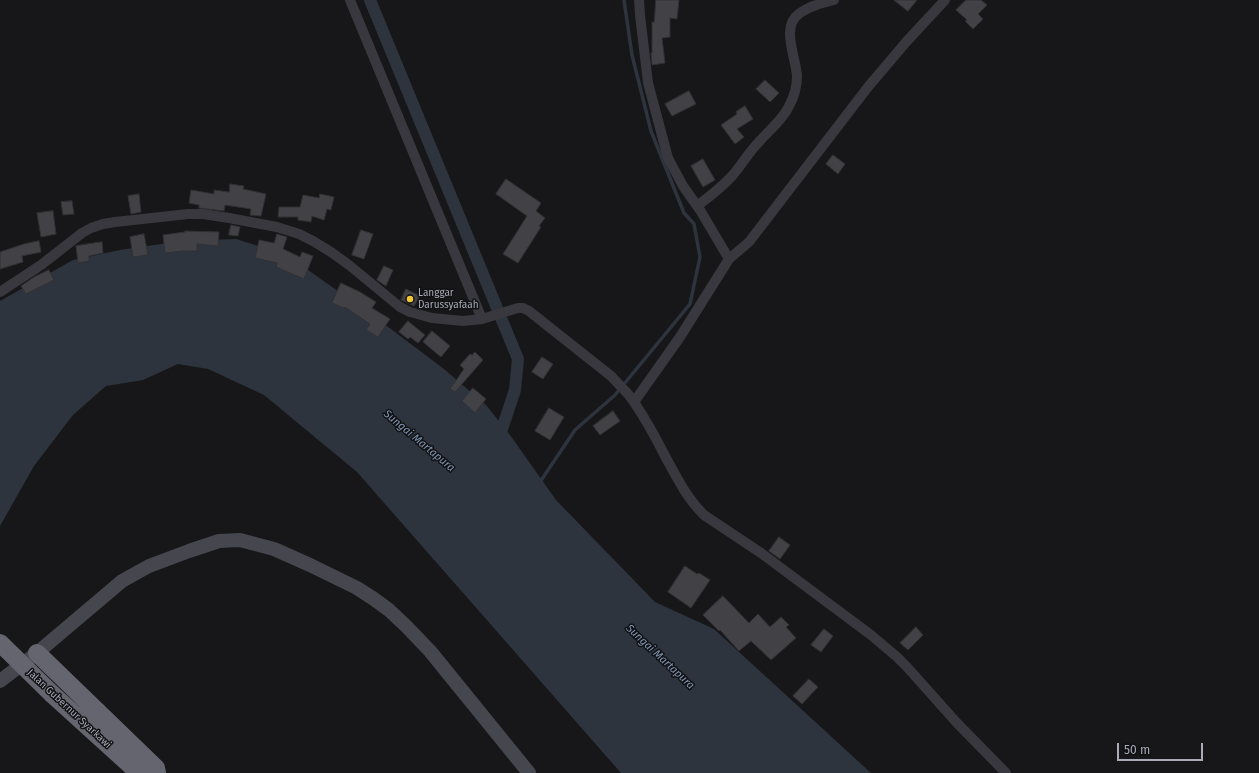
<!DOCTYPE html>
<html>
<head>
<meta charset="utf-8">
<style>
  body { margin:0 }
  #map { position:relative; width:1259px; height:773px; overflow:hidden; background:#171719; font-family:"Fira Sans",sans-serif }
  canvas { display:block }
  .scale { position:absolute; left:1117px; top:743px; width:86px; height:18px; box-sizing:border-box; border:2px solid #a9acb8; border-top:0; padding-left:5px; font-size:12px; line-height:14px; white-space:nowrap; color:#a9acb8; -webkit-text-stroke:3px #121214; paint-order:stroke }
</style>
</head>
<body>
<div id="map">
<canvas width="1259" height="773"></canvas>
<div class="scale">50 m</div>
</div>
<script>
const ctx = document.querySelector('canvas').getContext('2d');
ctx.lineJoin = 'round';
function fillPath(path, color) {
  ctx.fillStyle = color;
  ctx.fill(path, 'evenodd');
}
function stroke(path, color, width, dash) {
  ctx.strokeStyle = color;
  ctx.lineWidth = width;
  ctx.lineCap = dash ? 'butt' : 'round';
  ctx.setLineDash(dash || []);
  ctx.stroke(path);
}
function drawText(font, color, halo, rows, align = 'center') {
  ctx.font = font + ' "Fira Sans",sans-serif';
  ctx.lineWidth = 3;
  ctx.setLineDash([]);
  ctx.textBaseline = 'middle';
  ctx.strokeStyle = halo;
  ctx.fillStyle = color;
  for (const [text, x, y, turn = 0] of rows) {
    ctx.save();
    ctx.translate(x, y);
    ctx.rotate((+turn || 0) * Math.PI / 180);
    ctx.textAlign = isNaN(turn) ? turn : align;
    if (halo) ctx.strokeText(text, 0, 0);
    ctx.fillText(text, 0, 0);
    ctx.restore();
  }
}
fillPath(new Path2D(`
  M236 239 287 255 387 326 444 369 486 405 510 435 556 500 655 602 714 629 871 773H621L357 472 264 395 208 369 178 364 143 380 106 386 73 415 34 466 0 526V301L73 260 120 250 182 241Z`), '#2d343d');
stroke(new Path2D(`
  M540 482 575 430 615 395 690 304 700 257 694 224 684 213 651 131 632 55 624 0`), '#2d343d', 3.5);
stroke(new Path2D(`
  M370 0 518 359 515 390 498 441`), '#2d343d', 12);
const building = new Path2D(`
  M656 0H679L677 19 670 18V37L662 38 665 63 652 65 651 53H652V22H654Z
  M894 0H917L908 11Z
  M966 0H981L987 5 978 14 983 19 973 29 965 21 967 20 956 10Z
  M765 80 779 93 770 102 756 89Z
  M689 91 696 104 672 116 665 104Z
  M745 106 753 119 737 129 744 137 735 144 721 125 737 114 736 112Z
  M833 155 845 164 838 174 826 164Z
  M703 159 715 180 703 187 691 166Z
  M506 179 541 203 536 211 545 218 539 226 541 227 518 263 503 254 527 216 496 194Z
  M230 184 244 186 243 189 266 194 261 216 250 215 251 209 225 205 224 211 199 208V205L189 203 191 190 214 194V190L229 192Z
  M139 194 141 212 131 214 128 196Z
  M320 194 334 197 331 210 327 209 324 220 312 216 311 222 298 220V217H278L279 207H300L303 195 319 198Z
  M72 201 74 214 63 215 61 202Z
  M53 211 56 234 41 237 37 213Z
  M231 225 240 227 238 236 229 235Z
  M361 230 373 234 364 259 352 255Z
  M185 231 219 232 218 246 197 244V251H182L165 253 163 235 185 232Z
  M144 234 148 255 133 257 130 237Z
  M277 234 287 237 283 249 300 257 302 252 313 256 304 279 276 267 277 263 255 258 259 240 274 243Z
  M39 241 41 252 22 256 23 262 0 269V252L24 244Z
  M102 242 103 253 89 256V261L78 263 76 246Z
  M384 266 393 270 386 286 377 280Z
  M49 270 54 280 26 294 21 286 34 277Z
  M341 283 360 292 376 302 372 308 390 319 378 337 366 330 370 324 345 307 344 308 332 303Z
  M406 289 420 296 414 306 401 300Z
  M408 321 425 335 418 343 410 337 408 339 399 332Z
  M432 331 450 346 441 357 423 342Z
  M475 352 483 360 455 392 450 389 464 369 460 365 470 354 472 355Z
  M542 357 553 364 543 379 532 372Z
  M473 388 486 399 475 413 462 401Z
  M549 408 564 417 550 440 535 431Z
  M613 411 620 421 600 435 593 426Z
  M779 537 790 545 780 559 769 551Z
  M685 566 697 574 699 573 710 580 691 608 668 592Z
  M723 596 749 623 758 614 770 627 781 617 789 625 786 627 796 638 771 660 751 641 739 651 720 630 719 631 703 615Z
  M916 627 923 635 908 650 900 643Z
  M824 629 833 636 821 652 811 645Z
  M809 679 818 687 802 704 793 696Z`);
fillPath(building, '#414146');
stroke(building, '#313135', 1);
stroke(new Path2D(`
  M350 0 482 319
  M697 206C709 197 721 188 732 176 741 166 748 153 758 143 768 131 783 120 789 106 794 97 797 86 797 76 796 57 780 26 800 13 810 6 822 3 834 0
  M729 259 749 242 868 87 907 41 945 0
  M0 292 41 265 82 233 91 228 103 224 115 222 188 214H203L229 218 277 227 299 234 313 241 331 252 349 265 400 307 410 312 432 318 463 321 482 319 518 308H523L529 311 611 376 628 394 634 402 680 337 729 259 700 210 683 186 668 158 648 83 640 15 639 0
  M634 402C646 420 656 438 665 456 677 478 686 497 704 515L761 553 871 635 897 657 907 667 957 723 1006 773`), '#38383e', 10);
stroke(new Path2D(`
  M0 681 37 653 122 581 149 566 189 551 219 541 240 540 274 549 310 565 357 588 374 599 389 610 407 627 430 651 529 773`), '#46474e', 14);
stroke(new Path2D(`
  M37 653 156 768 157 773
  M52 694 139 773`), '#64656f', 18);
stroke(new Path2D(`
  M0 643 52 694`), '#64656f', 18);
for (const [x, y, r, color] of [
  [410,299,4,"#f1c836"]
]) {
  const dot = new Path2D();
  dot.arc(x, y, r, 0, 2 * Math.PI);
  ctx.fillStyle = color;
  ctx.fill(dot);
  stroke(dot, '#121214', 1.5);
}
drawText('10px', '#a9acb8', '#121214', [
  ["Langgar",418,293],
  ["Darussyafaah",418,305]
], 'left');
drawText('10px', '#a9acb8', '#121214', [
  ["Jalan Gubernur Syarkawi",69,709,43]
]);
drawText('italic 11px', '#8095b3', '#121214', [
  ["Sungai Martapura",419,441,40],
  ["Sungai Martapura",660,657,43]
]);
</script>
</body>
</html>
